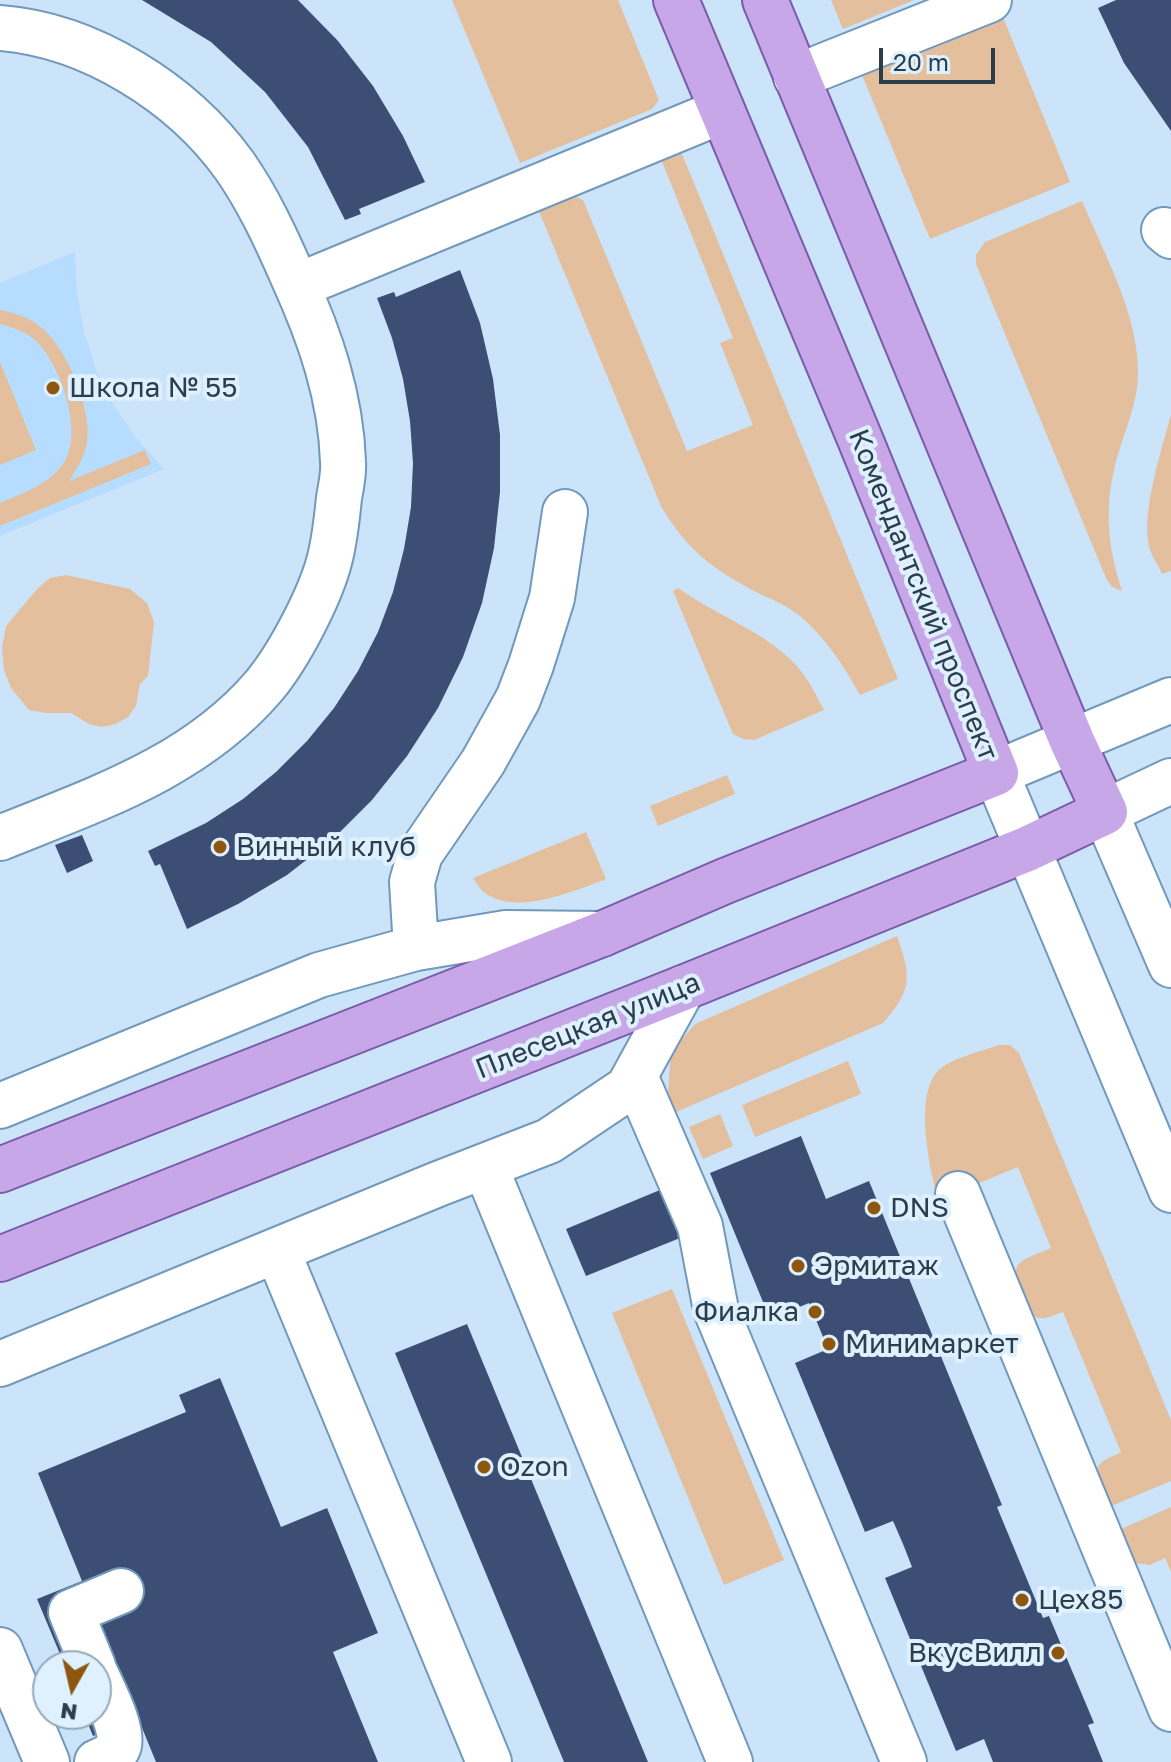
<!DOCTYPE html>
<html>
<head>
<meta charset="utf-8">
<style>
  body { margin:0 }
  #map { position:relative; width:1171px; height:1762px; overflow:hidden; background:#cbe4fa; font-family:"Golos Text",sans-serif }
  canvas { display:block }
  .north { position:absolute; left:32px; top:1650px; width:80px; height:80px; box-sizing:border-box; background:#dff0ff; border:2px solid #97a8b7; border-radius:50%; rotate:188deg; font-size:22px; font-weight:700; line-height:32px; text-align:center; color:#2c3d4c }
  .north::after { content:''; display:block; margin:auto; width:28px; height:36px; background:#8e560e; clip-path:polygon(50% 0,100% 100%,50% 72%,0 100%) }
  .scale { position:absolute; left:879px; top:48px; width:116px; height:36px; box-sizing:border-box; border:4px solid #2c3d4c; border-top:0; padding-left:10px; font-size:24px; line-height:28px; white-space:nowrap; color:#2c3d4c; -webkit-text-stroke:6px #dff0ff; paint-order:stroke }
</style>
</head>
<body>
<div id="map">
<canvas width="1171" height="1762"></canvas>
<div class="north">N</div>
<div class="scale">20 m</div>
</div>
<script>
const ctx = document.querySelector('canvas').getContext('2d');
ctx.lineJoin = 'round';
function fillPath(path, color) {
  ctx.fillStyle = color;
  ctx.fill(path, 'evenodd');
}
function stroke(path, color, width, dash) {
  ctx.strokeStyle = color;
  ctx.lineWidth = width;
  ctx.lineCap = dash ? 'butt' : 'round';
  ctx.setLineDash(dash || []);
  ctx.stroke(path);
}
function drawText(font, color, halo, rows, align = 'center') {
  ctx.font = font + ' "Golos Text",sans-serif';
  ctx.lineWidth = 8;
  ctx.setLineDash([]);
  ctx.textBaseline = 'middle';
  ctx.strokeStyle = halo;
  ctx.fillStyle = color;
  for (const [text, x, y, turn = 0] of rows) {
    ctx.save();
    ctx.translate(x, y);
    ctx.rotate((+turn || 0) * Math.PI / 180);
    ctx.textAlign = isNaN(turn) ? turn : align;
    if (halo) ctx.strokeText(text, 0, 0);
    ctx.fillText(text, 0, 0);
    ctx.restore();
  }
}
fillPath(new Path2D(`
  M75 252 77 292 84 332 96 370 114 406 137 439 164 469 0 536V283Z`), '#b6ddff');
fillPath(new Path2D(`
  M452 0H618L659 100 652 109 520 163Z
  M831 0H914L843 29Z
  M1003 17 1070 182 930 239 862 75Z
  M672 154H682L898 679 860 695C843 665 826 638 800 616 788 606 771 599 756 592 711 568 687 550 661 506L538 209 571 195 583 200 687 451 753 425 720 343 733 338 661 159Z
  M1082 201C1105 256 1139 315 1138 375 1137 409 1121 438 1114 470 1104 512 1109 551 1122 591L1112 587 1106 578 976 264V255L985 242Z
  M0 310C16 313 32 318 44 330 68 352 92 409 87 442 85 457 76 469 69 481L145 450 151 464 0 526V503C25 492 52 484 66 459 83 428 59 361 34 339 24 331 12 327 0 324Z
  M0 362 36 450 0 465Z
  M1171 415V571L1162 574C1158 565 1151 555 1149 546 1141 512 1162 448 1171 415Z
  M66 575 130 589 147 603 154 622 148 676 140 684 136 706 128 717 116 724 102 727 89 724 71 713H46L29 710 11 688 4 670 2 648 6 626 37 589 50 578Z
  M678 588C714 614 763 631 793 662 807 676 815 693 824 710L754 740 743 739 733 734 673 591Z
  M727 775 735 794 658 826 650 806Z
  M586 832 606 879C575 891 516 916 485 893 480 890 476 882 473 878Z
  M897 936C911 976 913 989 883 1023L676 1112 668 1092 671 1052 695 1024Z
  M999 1045H1010L1019 1053 1171 1420V1481L1109 1507C1104 1494 1089 1473 1102 1462 1107 1458 1116 1455 1121 1452L1063 1312C1056 1314 1048 1319 1039 1318 1025 1316 1009 1277 1018 1265 1024 1257 1041 1253 1051 1248L1018 1167 938 1200C930 1169 914 1099 937 1072 947 1059 983 1051 999 1045Z
  M848 1061 861 1094 755 1137 742 1105Z
  M720 1114 733 1146 703 1159 689 1127Z
  M672 1289 784 1560 724 1585 612 1313Z
  M1171 1507V1572L1165 1558 1150 1565 1136 1563 1131 1557 1119 1530Z`), '#e3bf9d');
fillPath(new Path2D(`
  M142 0H298L338 41 373 86 403 136 425 182 359 209 361 214 345 220 308 147 265 92 211 42Z
  M1116 0H1171V131L1124 63 1098 8Z
  M460 270 480 323 493 379 500 435V492L494 548 482 603 463 657 438 708 407 756 372 800 332 840 287 875 238 904 187 929 160 864 155 866 148 851 206 823 243 799 276 772 307 741 334 708 358 671 378 632 393 592 404 549 411 507 413 463 410 421 403 379 392 338 377 298 394 292 396 297Z
  M82 835 93 861 67 873 55 845Z
  M801 1136 826 1199 869 1181 1002 1505 997 1507 1043 1618 1049 1616 1094 1723 1088 1725 1103 1762H993L984 1739 956 1751 885 1578 912 1567 903 1544 893 1521 865 1532 795 1363 828 1349 809 1303 770 1319 710 1173Z
  M660 1190 680 1238 586 1276 566 1229Z
  M467 1324 648 1762H564L421 1417 395 1353Z
  M220 1378 281 1527 327 1508 378 1633 333 1652 378 1762H156L138 1718 93 1736 84 1714H96V1666H65L37 1599 82 1581 38 1473 186 1412 179 1395Z`), '#3c4e74');
const minor = new Path2D(`
  M0 28C90 35 182 93 234 165 258 199 276 238 293 277 320 336 341 397 343 462 344 474 341 486 339 498 337 518 335 538 330 558 321 595 289 656 264 686 195 767 96 799 0 838
  M796 77 989 0
  M1164 230 1171 236
  M297 286 722 111
  M1171 700 996 773 1171 1190
  M1171 781 1105 812 1171 965
  M416 948 412 882 420 854 483 762 518 699 531 665 552 598 565 512
  M635 1076 700 1226 716 1310 904 1762
  M0 1106 319 975 416 948 506 933 602 934
  M485 1166 730 1762
  M958 1194 1171 1709
  M277 1250 489 1762
  M0 1364 438 1184 549 1141 628 1088 683 988
  M0 1650 47 1762
  M93 1666 71 1612 121 1591
  M96 1674C103 1690 126 1733 118 1748 113 1756 105 1759 97 1762`);
const major = new Path2D(`
  M0 1170 602 934 725 881 996 773 860 439 676 0
  M0 1259 683 988 1027 849 1105 812 1072 741 765 0`);
stroke(minor, '#7199bc', 48);
stroke(major, '#785ca8', 48);
stroke(minor, '#fff', 44);
stroke(major, '#c7a7e8', 44);
for (const [x, y, r, color] of [
  [53,388,8,"#8e560e"],
  [220,847,8,"#8e560e"],
  [874,1208,8,"#8e560e"],
  [798,1266,8,"#8e560e"],
  [815,1312,8,"#8e560e"],
  [829,1344,8,"#8e560e"],
  [484,1467,8,"#8e560e"],
  [1022,1600,8,"#8e560e"],
  [1058,1653,8,"#8e560e"]
]) {
  const dot = new Path2D();
  dot.arc(x, y, r, 0, 2 * Math.PI);
  ctx.fillStyle = color;
  ctx.fill(dot);
  stroke(dot, '#dff0ff', 3);
}
drawText('28px', '#2c3d4c', '#dff0ff', [
  ["Школа № 55",69,388],
  ["Винный клуб",236,847],
  ["DNS",890,1208],
  ["Эрмитаж",814,1266],
  ["Фиалка",799,1312,"right"],
  ["Минимаркет",845,1344],
  ["Ozon",500,1467],
  ["Цех85",1038,1600],
  ["ВкусВилл",1042,1653,"right"]
], 'left');
drawText('28px', '#2c3d4c', '#dff0ff', [
  ["Комендантский проспект",923,595,68],
  ["Плесецкая улица",588,1026,-22]
]);
</script>
</body>
</html>
